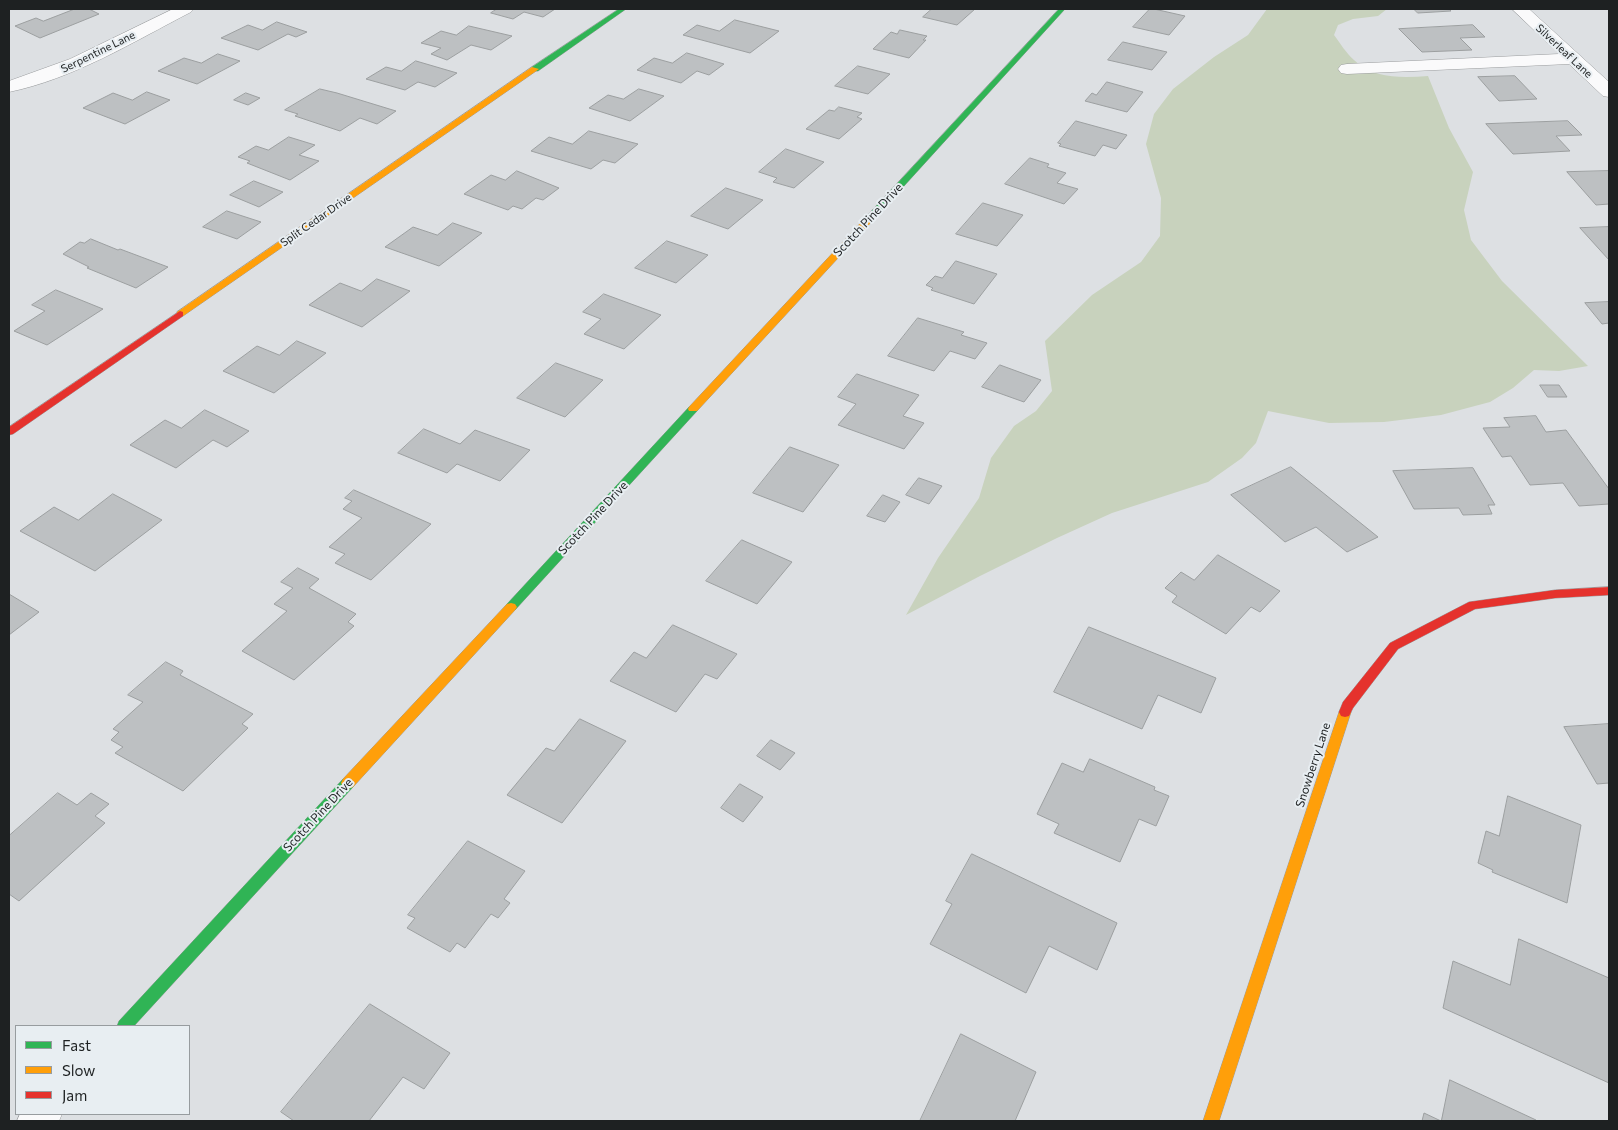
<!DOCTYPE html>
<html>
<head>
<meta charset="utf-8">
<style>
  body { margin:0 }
  #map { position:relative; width:1618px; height:1130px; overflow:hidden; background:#dde0e3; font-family:Commissioner,sans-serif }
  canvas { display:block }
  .frame { position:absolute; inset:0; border:10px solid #1e2122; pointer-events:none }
  .legend { position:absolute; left:15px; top:1025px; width:175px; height:90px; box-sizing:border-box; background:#e8eef2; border:1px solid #979c9f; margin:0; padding:6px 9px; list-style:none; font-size:15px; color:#1e2122 }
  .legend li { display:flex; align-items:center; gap:10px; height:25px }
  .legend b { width:25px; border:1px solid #979c9f }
</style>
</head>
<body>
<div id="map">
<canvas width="1618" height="1130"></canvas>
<div class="frame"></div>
<ul class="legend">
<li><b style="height:6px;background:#30b455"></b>Fast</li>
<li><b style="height:6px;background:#ff9f0a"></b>Slow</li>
<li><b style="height:6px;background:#e5322d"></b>Jam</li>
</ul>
</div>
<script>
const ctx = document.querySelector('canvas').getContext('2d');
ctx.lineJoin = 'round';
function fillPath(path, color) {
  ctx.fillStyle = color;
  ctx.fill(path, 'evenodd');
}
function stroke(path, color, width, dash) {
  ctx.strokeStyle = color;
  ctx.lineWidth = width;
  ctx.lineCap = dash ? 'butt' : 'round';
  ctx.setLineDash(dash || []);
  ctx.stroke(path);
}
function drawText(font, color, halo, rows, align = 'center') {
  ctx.font = font + ' Commissioner,sans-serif';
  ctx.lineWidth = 4;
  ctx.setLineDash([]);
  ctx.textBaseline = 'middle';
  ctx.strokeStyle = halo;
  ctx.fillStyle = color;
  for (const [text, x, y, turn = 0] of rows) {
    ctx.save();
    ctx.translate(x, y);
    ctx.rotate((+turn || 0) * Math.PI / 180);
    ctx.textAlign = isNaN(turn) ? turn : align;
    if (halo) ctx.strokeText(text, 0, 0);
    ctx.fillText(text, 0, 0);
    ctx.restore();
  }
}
fillPath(new Path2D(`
  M1267 9H1387L1378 16 1353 19 1338 25 1334 35C1340 43 1346 53 1354 60 1374 79 1402 78 1428 76L1449 128 1473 172 1464 210 1471 240 1502 281 1588 366 1559 371 1534 370 1513 388 1490 402 1441 415 1384 422 1329 423 1268 411 1256 443 1242 458 1208 482 1112 513 1057 538 980 576 906 615 938 558 979 498 991 458 1014 426 1036 411 1052 391 1045 341 1092 295 1141 262 1160 236 1161 198 1146 144 1154 114 1173 89 1214 57 1248 35Z`), '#c8d2bd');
const building = new Path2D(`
  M75 9H89L99 14 40 38 15 26 36 18 43 21Z
  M497 9H555L543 17 524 12 513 19 491 13Z
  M932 9H975L957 25 923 17Z
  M1150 9H1154L1185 16 1169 35 1133 27Z
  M1414 9H1449L1451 11 1418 13Z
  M735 20 779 31 750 53 683 35 697 25 719 31Z
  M277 22 307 32 296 37 288 34 258 50 221 38 248 25 262 30Z
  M1473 25 1485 37 1460 38 1472 50 1422 52 1399 29Z
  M469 26 512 36 491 50 471 45 447 60 431 54 441 48 421 43 441 31 456 35Z
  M900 30 927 36 923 40H926L909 58 873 49 891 32 897 34Z
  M1123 42 1167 52 1152 70 1108 60Z
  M687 53 724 64 709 75 697 71 681 83 637 70 654 58 672 63Z
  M218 54 240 61 197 84 158 71 184 58 201 63Z
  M416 61 457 73 435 87 418 82 405 90 366 79 386 67 401 71Z
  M858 66 890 74 868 94 835 86Z
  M1515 76 1537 99 1499 101 1478 77Z
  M1107 82 1143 92 1127 112 1085 101 1092 93 1096 95Z
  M320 89 337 93 396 111 377 124 360 118 340 131 295 116 298 114 285 110Z
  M639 89 664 96 630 121 589 108 608 95 623 99Z
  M147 92 170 100 125 124 83 108 113 93 132 100Z
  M246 93 260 98 248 105 234 100Z
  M839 107 862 113 857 117 862 119 839 139 806 129 829 110 834 111Z
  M1076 121 1127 135 1116 149 1103 145 1095 156 1059 146 1061 144 1058 143Z
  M1568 121 1582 135 1556 136 1570 151 1513 154 1486 124Z
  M589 131 638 144 615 163 603 160 591 169 531 151 549 137 572 144Z
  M289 137 315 145 299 155 319 161 290 180 247 163 250 161 238 157 256 146 268 150Z
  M786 149 824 162 794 188 773 182 777 178 759 172Z
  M1030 158 1049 164 1047 167 1066 173 1057 183 1078 189 1064 204 1005 184Z
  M517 171 559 188 543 200 536 198 522 209 513 206 508 210 464 194 491 175 505 180Z
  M1609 171V204L1596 205 1567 172Z
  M254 181 283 192 259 207 230 195Z
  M726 188 763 200 728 229 691 216Z
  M983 203 1023 215 997 246 956 234Z
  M227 211 261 222 237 239 203 227Z
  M453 223 482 233 439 266 385 247 413 227 437 235Z
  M1609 227V260L1580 228Z
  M91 239 118 250 120 249 168 267 136 288 87 268 89 267 63 254 80 242 84 243Z
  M667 241 708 255 676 283 635 268Z
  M956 261 997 274 974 304 931 290 933 288 926 285 935 276 942 278Z
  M377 279 410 291 362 327 309 305 340 283 361 291Z
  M56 290 103 309 47 345 14 331 45 311 32 305Z
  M604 294 661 315 624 349 584 334 601 319 583 312Z
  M1609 302V323L1602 324 1585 303Z
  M918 318 964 332 961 335 987 343 975 359 950 351 934 371 888 356Z
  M297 341 326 353 274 393 223 371 257 346 279 355Z
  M556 363 603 380 565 417 517 398Z
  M1000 365 1041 380 1024 402 982 387Z
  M857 374 919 395 903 416 924 423 904 449 838 425 856 404 838 397Z
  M1540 385H1559L1567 397H1548Z
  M205 410 249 431 227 447 213 440 176 468 130 445 165 420 181 428Z
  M1536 416 1546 432 1566 430 1609 489V504L1579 506 1563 483 1530 485 1511 456 1502 457 1483 428 1510 427 1504 418Z
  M424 429 460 444 475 430 530 450 500 481 457 464 447 473 398 453Z
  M790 447 839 465 803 512 753 493Z
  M1291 467 1378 537 1347 552 1316 527 1285 542 1231 495Z
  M1473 468 1495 505H1488L1492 514 1463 515 1459 508 1414 509 1393 471Z
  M919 478 942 486 929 504 906 495Z
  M354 490 431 524 371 580 335 563 345 554 329 547 362 518 343 509 352 501 345 498Z
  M113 494 162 520 95 571 20 531 54 507 78 520Z
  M883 495 900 502 885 522 867 516Z
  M742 540 792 562 757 604 706 581Z
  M1218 555 1280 591 1260 612 1251 607 1226 634 1172 602 1177 596 1165 588 1181 572 1194 580Z
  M298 568 319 579 309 588 356 614 348 622 354 626 294 680 242 651 287 611 274 604 293 588 281 582Z
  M9 594 39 612 9 635Z
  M673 625 737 654 717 679 705 674 676 712 610 681 634 652 646 658Z
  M1089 627 1216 678 1201 713 1158 695 1142 729 1054 692Z
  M166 662 183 671 180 675 253 714 242 724 248 728 183 791 115 753 123 747 111 740 119 732 113 729 143 702 128 695Z
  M580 719 626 741 562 823 507 795 546 748 554 751Z
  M1609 724V783L1597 784 1564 727Z
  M771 740 795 753 780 770 757 756Z
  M1090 759 1155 787 1154 790 1169 796 1156 826 1139 819 1120 862 1054 833 1059 824 1037 814 1062 763 1083 772Z
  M740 784 763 797 743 822 721 808Z
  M58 793 77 805 91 793 109 804 95 816 105 823 19 901 9 894V836Z
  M1508 796 1581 825 1567 903 1492 872 1493 870 1478 863 1486 831 1499 836Z
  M468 841 525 871 504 899 510 903 498 918 491 914 465 948 457 943 450 952 407 928 415 918 408 915Z
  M972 854 1117 923 1097 970 1049 946 1026 993 930 944 952 904 946 901Z
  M1519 939 1609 978V1083L1443 1008 1453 961 1510 985Z
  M370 1004 450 1053 424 1089 403 1077 369 1121H294L281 1112Z
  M961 1034 1036 1072 1015 1121H920Z
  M1450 1080 1536 1120V1121H1422L1424 1113 1441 1121Z`);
fillPath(building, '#bdc0c2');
stroke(building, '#9c9fa0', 1);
const street = new Path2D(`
  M173 9H193L191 12C133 42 73 79 9 92V81L70 59Z
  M1512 9H1529L1609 82V97L1603 96 1569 64 1347 74 1341 73 1338 69 1341 65 1347 64 1559 54Z
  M20 1114H62L59 1121H17Z`);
const fast = new Path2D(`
  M619 9H626L538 71H532V67Z
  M1059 9H1065L874 219H868V215Z
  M693 406 697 407 698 409 697 411 515 610H507L505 607 507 604 689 407Z
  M348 777 353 779 355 783 353 787 134 1026H117L119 1021 343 779Z`);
const slow = new Path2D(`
  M532 67 539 69 183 316H177V312Z
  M871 214 875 217 874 219 697 411H689L688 409 689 407 868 215Z
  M511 603 515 604 517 607 515 610 353 787 348 789 343 787 341 783 343 779 507 604Z
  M1345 707 1349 708 1351 712 1219 1121H1203L1339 712 1341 708Z`);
const jam = new Path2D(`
  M180 311 183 312V316L13 434 9 435V427Z
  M1609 587V595L1555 598 1475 609 1398 649 1353 708 1349 716 1345 717 1341 716 1339 712 1343 702 1390 643 1469 602 1555 590Z`);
stroke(street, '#9a9c9e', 1);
stroke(fast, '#9a9c9e', 1);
stroke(slow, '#9a9c9e', 1);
stroke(jam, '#9a9c9e', 1);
fillPath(street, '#fafafb');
fillPath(fast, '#30b455');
fillPath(slow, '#ff9f0a');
fillPath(jam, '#e5322d');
drawText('11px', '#1e2122', '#e8eef2', [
  ["Silverleaf Lane",1564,51,43],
  ["Serpentine Lane",98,52,-26],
  ["Split Cedar Drive",316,220,-35]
]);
drawText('12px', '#1e2122', '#e8eef2', [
  ["Scotch Pine Drive",868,220,-47],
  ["Scotch Pine Drive",593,518,-47],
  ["Snowberry Lane",1313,765,-72],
  ["Scotch Pine Drive",318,815,-47]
]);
</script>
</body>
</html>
